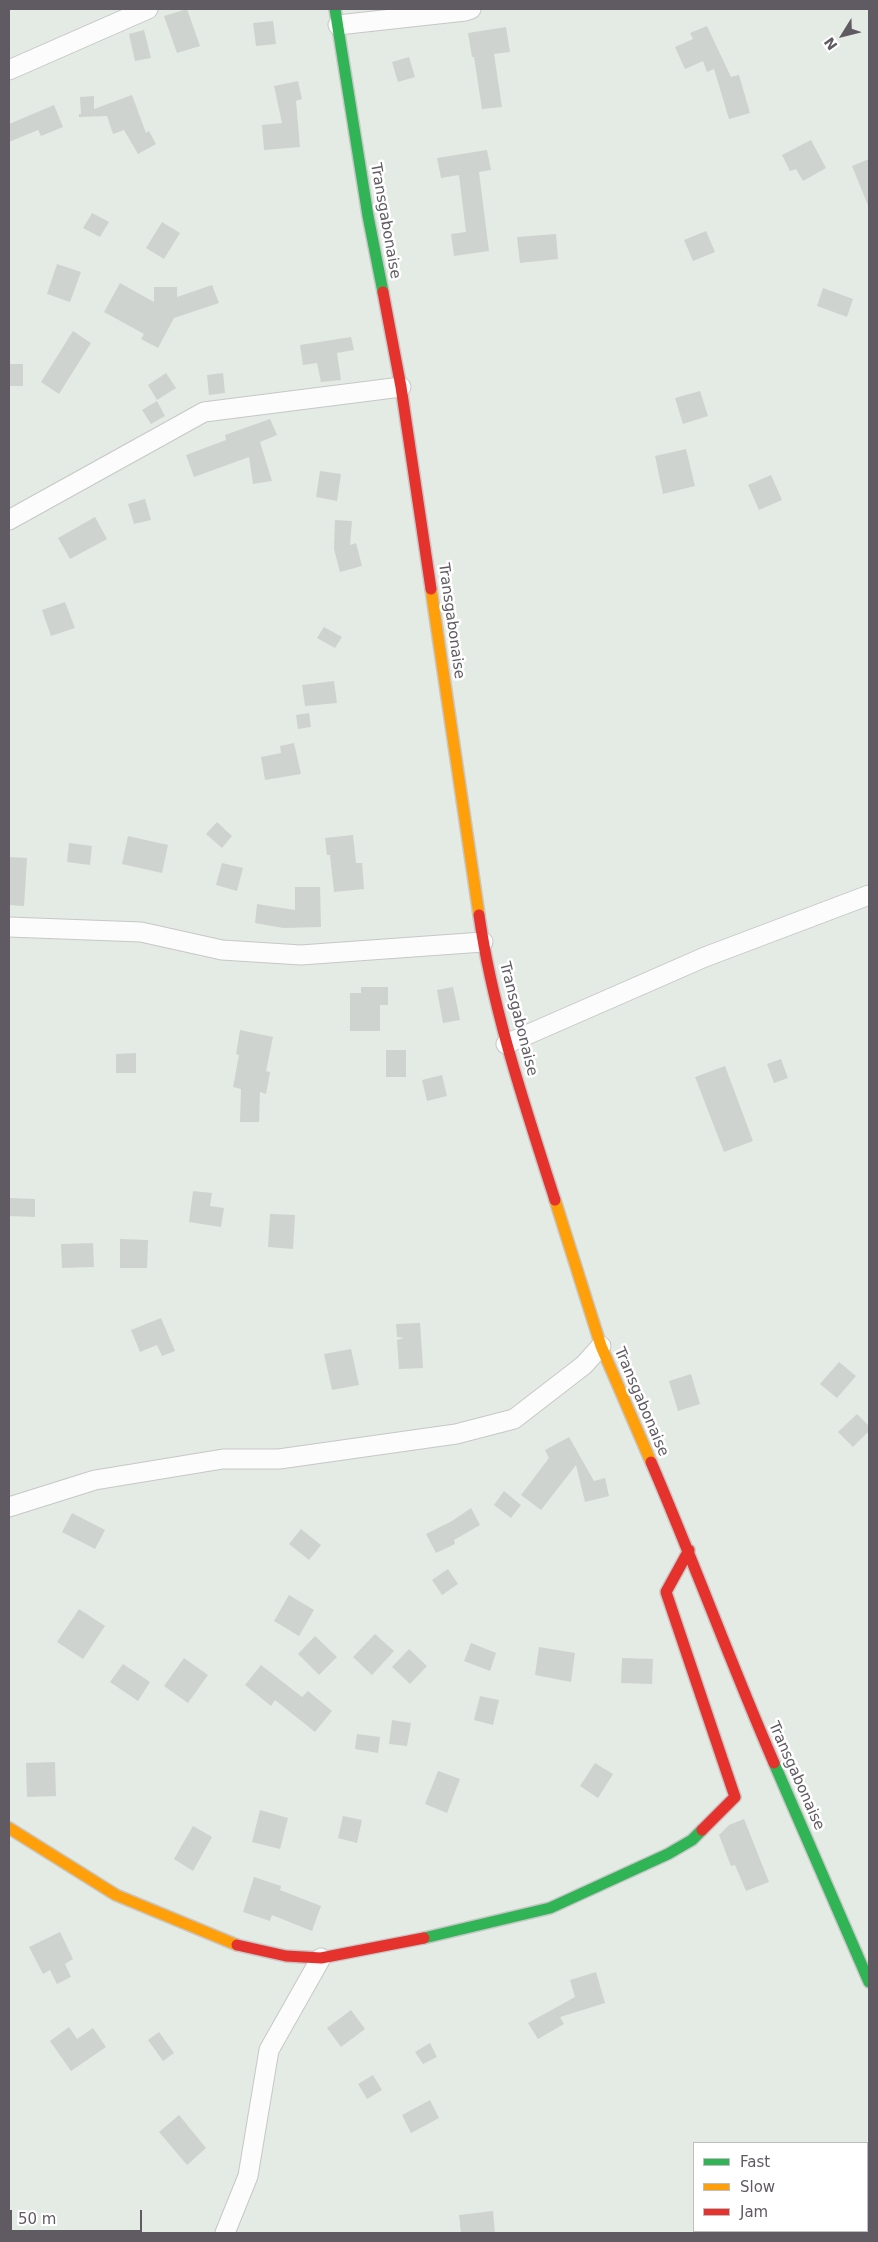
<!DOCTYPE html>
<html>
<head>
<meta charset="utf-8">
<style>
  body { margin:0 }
  #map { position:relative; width:878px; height:2242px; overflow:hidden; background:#e4eae4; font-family:"DejaVu Sans",sans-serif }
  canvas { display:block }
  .frame { position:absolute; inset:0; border:10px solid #605a62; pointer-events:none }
  .legend { position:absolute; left:693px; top:2142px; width:175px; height:90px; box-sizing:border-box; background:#fff; border:1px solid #bfbdc0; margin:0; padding:6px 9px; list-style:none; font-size:15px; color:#605a62 }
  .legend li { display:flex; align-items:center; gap:10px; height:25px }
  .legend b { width:25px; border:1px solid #bfbdc0 }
  .north { position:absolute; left:818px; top:10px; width:50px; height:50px; -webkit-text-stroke:4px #fff; paint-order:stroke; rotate:234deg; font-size:14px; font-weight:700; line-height:20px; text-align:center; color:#605a62 }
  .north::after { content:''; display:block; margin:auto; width:18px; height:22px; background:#605a62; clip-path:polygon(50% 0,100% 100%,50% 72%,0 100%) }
  .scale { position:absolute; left:10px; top:2210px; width:132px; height:22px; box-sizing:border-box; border:2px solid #605a62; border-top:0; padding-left:6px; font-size:15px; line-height:18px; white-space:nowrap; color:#605a62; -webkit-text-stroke:4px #fff; paint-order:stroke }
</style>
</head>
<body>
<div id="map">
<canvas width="878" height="2242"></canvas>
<div class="frame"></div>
<ul class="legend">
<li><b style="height:6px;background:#30b455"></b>Fast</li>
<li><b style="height:6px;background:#ff9f0a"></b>Slow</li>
<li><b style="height:6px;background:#e5322d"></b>Jam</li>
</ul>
<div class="north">N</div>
<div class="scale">50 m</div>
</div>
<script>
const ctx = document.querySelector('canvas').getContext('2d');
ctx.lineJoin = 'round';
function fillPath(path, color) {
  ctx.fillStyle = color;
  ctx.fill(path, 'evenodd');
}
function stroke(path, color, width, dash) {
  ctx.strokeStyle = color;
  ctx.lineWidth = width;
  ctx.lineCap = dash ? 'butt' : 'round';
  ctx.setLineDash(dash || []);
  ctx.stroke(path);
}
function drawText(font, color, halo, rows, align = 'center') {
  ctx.font = font + ' "DejaVu Sans",sans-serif';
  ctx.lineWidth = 5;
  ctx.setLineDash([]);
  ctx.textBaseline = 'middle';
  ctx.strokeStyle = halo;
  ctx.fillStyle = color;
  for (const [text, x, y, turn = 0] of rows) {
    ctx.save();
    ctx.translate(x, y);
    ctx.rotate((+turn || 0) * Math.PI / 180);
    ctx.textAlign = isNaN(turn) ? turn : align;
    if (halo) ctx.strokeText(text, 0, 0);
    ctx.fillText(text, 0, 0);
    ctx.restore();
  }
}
fillPath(new Path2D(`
  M187 9 200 46 177 53 164 16Z
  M273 21 276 44 256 46 253 23Z
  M707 26 731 77 739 75 750 113 729 119 714 69 707 72 703 61 685 69 675 47 693 39 690 33Z
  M506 27 510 52 494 54 502 107 482 109 474 57H472L468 33Z
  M144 30 151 58 135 61 129 34Z
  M409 57 415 77 398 82 392 62Z
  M298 81 302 99 296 101 300 147 264 150 262 125 282 123 274 86Z
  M132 95 146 133 149 131 156 144 138 154 124 130 113 134 107 116 79 117V114H81L80 97 94 96V109Z
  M54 105 63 127 41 136 38 130 9 142V124Z
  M811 140 826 168 803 181 796 169 790 171 782 155Z
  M487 150 491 170 479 172 489 251 454 256 451 234 466 232 459 175 441 178 437 158Z
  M869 159V208L852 166Z
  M92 213 109 222 100 237 83 228Z
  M162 222 180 233 164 259 146 248Z
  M706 231 715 252 693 261 684 240Z
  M556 234 558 259 520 263 517 237Z
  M57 264 81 272 70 302 47 294Z
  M120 283 154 302V287H177V297L212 285 219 303 174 318 158 348 141 339 144 334 104 312Z
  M823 288 853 299 847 317 817 306Z
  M73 331 91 343 59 394 41 382Z
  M351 337 354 350 337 353 341 380 321 382 317 363 303 365 300 345Z
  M9 364H23V386H9Z
  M166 373 176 388 157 400 148 385Z
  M223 373 225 393 209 395 207 375Z
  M700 391 708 416 683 424 675 398Z
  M157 401 165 416 151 424 142 410Z
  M270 419 277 435 260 442 272 481 253 484 249 457 194 477 186 455 226 440 225 435Z
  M686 449 695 486 663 494 655 456Z
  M320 471 341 474 337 501 316 497Z
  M771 475 782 500 759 510 748 485Z
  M145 499 151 520 134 524 128 504Z
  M95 517 107 539 70 559 58 538Z
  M335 520 352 521 350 545 356 543 362 566 340 572 334 549Z
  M65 602 75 628 51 636 42 610Z
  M324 627 342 637 335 648 317 638Z
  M334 681 337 703 305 706 302 685Z
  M309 713 311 727 298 729 296 715Z
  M294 743 301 774 265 780 261 757 281 753 280 746Z
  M217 822 232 836 222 848 206 834Z
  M353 835 356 863H362L364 889 334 892 330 855H327L325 838Z
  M128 836 168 845 162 873 122 864Z
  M69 843 92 846 90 865 67 862Z
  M9 857 27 858 24 906 9 905Z
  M222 863 243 868 237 891 216 885Z
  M295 887H320L321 927 283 928 255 923 257 904 295 910Z
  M361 987H388V1005H380V1031H350V993H361Z
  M453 987 460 1020 443 1023 437 990Z
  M240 1030 273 1037 266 1071 270 1072 266 1094 260 1092 259 1122H240L241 1089 233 1087 239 1055 236 1054Z
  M386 1050H406V1077H386Z
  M136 1053V1073H116V1054Z
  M781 1059 788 1078 774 1083 767 1064Z
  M725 1066 753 1141 724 1152 695 1077Z
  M442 1075 447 1096 427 1101 422 1080Z
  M193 1191 212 1193 210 1206 224 1208 221 1227 189 1222Z
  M9 1198 35 1199V1217L9 1216Z
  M270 1214 295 1215 293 1249 268 1247Z
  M120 1239 148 1240 147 1268H120Z
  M93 1243 94 1267 62 1268 61 1244Z
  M161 1318 175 1351 162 1356 157 1345 140 1352 131 1330Z
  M420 1323 423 1368 399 1369 397 1340 404 1338 397 1337 396 1324Z
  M351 1349 359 1385 332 1390 324 1354Z
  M839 1362 856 1376 837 1398 820 1384Z
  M691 1374 700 1404 678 1411 669 1381Z
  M857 1414 869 1426V1431L853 1447 838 1432Z
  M569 1437 594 1481 605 1478 609 1496 585 1502 576 1465 541 1510 521 1495 549 1458 545 1450Z
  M504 1491 521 1505 511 1518 494 1505Z
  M471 1508 480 1525 454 1540 455 1544 436 1553 426 1534 452 1521Z
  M72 1513 105 1530 95 1549 62 1532Z
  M301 1529 321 1545 309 1560 289 1544Z
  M448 1569 458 1584 442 1595 432 1580Z
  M289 1595 314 1610 299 1636 274 1621Z
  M79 1609 105 1626 83 1659 57 1642Z
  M375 1634 394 1651 372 1675 353 1657Z
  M315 1636 337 1657 319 1675 298 1654Z
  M471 1643 496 1653 490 1671 464 1661Z
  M539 1647 575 1653 571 1682 535 1675Z
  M409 1649 427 1666 410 1684 392 1667Z
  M184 1658 208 1675 188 1703 164 1686Z
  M622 1658 653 1659 652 1684 621 1683Z
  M123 1664 150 1682 138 1701 110 1682Z
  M261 1665 302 1697 308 1691 332 1711 315 1732 275 1700 271 1706 245 1685Z
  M480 1696 499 1700 493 1725 474 1720Z
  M392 1720 411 1723 407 1746 389 1744Z
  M357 1734 380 1737 378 1753 355 1749Z
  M55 1762 56 1796 27 1797 26 1763Z
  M595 1763 613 1774 598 1798 580 1786Z
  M438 1771 460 1779 447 1813 425 1804Z
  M260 1810 288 1818 280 1849 252 1842Z
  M343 1816 362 1820 357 1843 338 1838Z
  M744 1819 769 1882 746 1891 735 1865 731 1866 719 1835 729 1825Z
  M193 1826 212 1837 193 1871 174 1859Z
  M254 1877 281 1886 280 1890 321 1906 312 1931 272 1915 270 1921 243 1912Z
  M60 1932 73 1959 65 1964 71 1977 57 1984 50 1970 43 1974 29 1947Z
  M596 1972 605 2003 560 2017 564 2024 538 2039 528 2023 575 1997 570 1980Z
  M351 2010 365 2029 341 2047 327 2028Z
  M69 2027 77 2039 93 2028 106 2047 71 2071 50 2041Z
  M159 2032 174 2053 163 2061 148 2040Z
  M430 2043 437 2057 423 2064 415 2052Z
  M373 2075 382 2090 367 2099 358 2084Z
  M430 2100 439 2118 411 2133 402 2115Z
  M179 2115 206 2148 187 2165 159 2132Z
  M493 2211 495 2233H461L459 2215Z`), '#cfd3cf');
const street = new Path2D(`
  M338 25 465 11 471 9
  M9 70 148 9
  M9 520 204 412 401 387
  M9 927 141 932 222 950 301 955 483 942
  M506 1044 705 957 869 895
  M9 1507 95 1480 223 1459H279L456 1434 514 1419 584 1365 601 1346
  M225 2233 248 2176 269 2050 321 1958`);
const fast = new Path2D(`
  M335 9 368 216 383 292
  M774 1763 869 1982
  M424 1938 550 1908 668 1854 692 1840 702 1830`);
const slow = new Path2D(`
  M431 589 479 915
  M555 1200 601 1346 651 1462
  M9 1828 116 1895 237 1945`);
const jam = new Path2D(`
  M383 292 401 387 431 589
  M479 915C493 1012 525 1106 555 1200
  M651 1462C694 1562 731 1664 774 1763
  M689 1550 666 1592 735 1797 702 1830
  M237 1945 286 1956 321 1958 424 1938`);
stroke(street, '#c6c8c7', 21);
stroke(fast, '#c7c7c7', 14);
stroke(slow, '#c7c7c7', 14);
stroke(jam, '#c7c7c7', 14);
stroke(street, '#fbfcfb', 19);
stroke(fast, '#30b455', 11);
stroke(slow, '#ff9f0a', 11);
stroke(jam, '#e5322d', 11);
drawText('15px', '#605a62', '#fff', [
  ["Transgabonaise",385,221,80],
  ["Transgabonaise",451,621,82],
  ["Transgabonaise",518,1019,76],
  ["Transgabonaise",641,1402,67],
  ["Transgabonaise",796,1776,66]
]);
</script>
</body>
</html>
